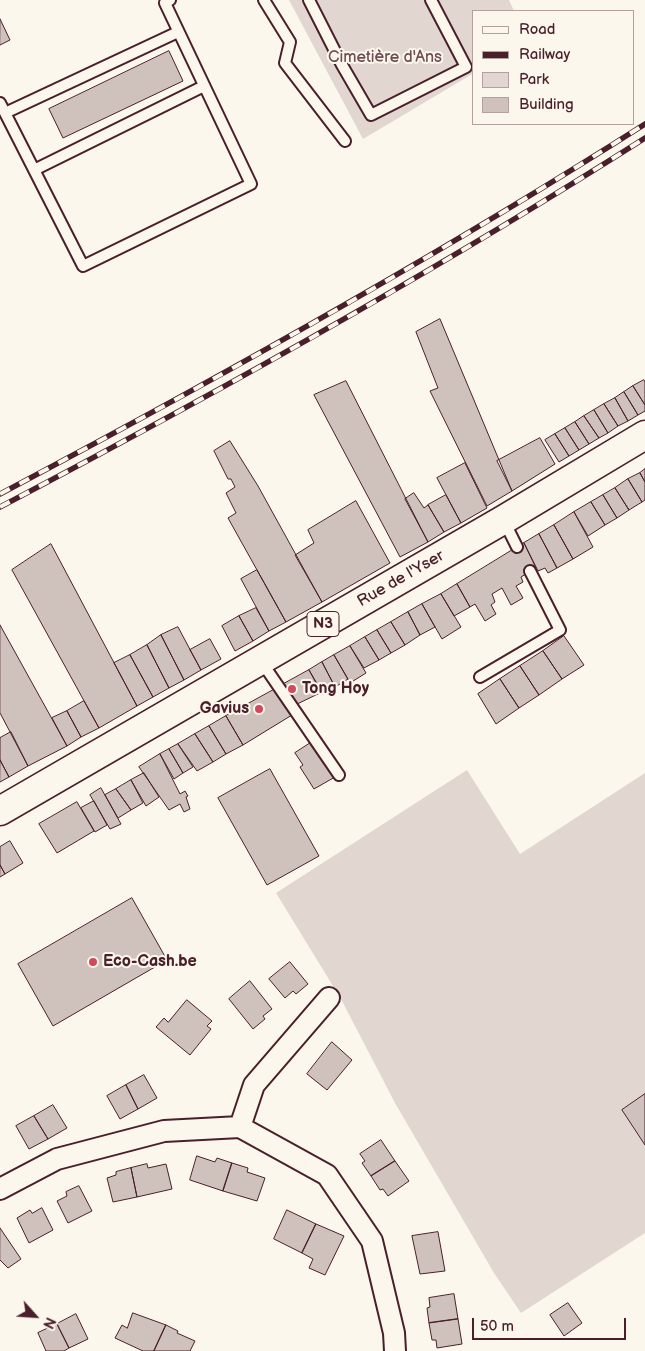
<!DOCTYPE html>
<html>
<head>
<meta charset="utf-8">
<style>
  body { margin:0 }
  #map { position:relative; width:645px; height:1351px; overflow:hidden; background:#fbf7ec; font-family:"Balsamiq Sans",sans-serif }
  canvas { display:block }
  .legend { position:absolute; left:472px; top:10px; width:162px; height:115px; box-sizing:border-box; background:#fbf7ec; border:1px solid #b4a19f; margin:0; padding:6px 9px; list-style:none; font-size:15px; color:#4a1f2b }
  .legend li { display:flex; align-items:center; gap:10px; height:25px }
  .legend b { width:25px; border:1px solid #b4a19f }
  .north { position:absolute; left:10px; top:1291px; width:50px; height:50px; -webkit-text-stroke:4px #fbf7ec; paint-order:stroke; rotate:116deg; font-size:14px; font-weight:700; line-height:20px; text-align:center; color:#4a1f2b }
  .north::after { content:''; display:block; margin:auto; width:18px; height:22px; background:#4a1f2b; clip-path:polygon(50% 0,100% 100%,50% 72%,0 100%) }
  .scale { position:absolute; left:472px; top:1318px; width:154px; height:22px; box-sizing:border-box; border:2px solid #4a1f2b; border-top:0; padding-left:6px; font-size:15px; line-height:18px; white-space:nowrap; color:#4a1f2b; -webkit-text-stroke:4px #fbf7ec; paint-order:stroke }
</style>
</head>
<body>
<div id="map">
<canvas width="645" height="1351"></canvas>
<ul class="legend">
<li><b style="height:6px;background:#fbf7ec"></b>Road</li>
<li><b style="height:6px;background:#4a1f2b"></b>Railway</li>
<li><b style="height:14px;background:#e2d7d0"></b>Park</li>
<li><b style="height:14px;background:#cfc2bc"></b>Building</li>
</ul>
<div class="north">N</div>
<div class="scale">50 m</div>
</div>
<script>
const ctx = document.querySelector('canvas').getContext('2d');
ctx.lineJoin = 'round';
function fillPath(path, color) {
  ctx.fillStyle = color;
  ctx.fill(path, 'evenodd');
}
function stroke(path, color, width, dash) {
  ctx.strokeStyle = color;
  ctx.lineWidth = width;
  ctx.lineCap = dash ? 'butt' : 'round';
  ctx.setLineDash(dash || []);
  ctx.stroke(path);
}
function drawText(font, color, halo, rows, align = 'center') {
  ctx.font = font + ' "Balsamiq Sans",sans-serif';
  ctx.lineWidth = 4;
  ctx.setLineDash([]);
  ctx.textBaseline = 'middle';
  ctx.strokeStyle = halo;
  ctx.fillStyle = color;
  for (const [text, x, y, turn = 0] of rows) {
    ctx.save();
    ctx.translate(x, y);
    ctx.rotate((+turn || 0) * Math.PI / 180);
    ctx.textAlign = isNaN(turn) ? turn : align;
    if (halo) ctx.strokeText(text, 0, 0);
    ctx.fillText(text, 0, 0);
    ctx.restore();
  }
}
fillPath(new Path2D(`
  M289 0H509L514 11H474V73L363 139Z
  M467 770 520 854 645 773V1233L521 1313 494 1273 395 1103 341 999 276 893Z`), '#e2d7d0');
const building = new Path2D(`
  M0 19 10 40 0 45Z
  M169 51 183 81 63 138 49 109Z
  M440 319 512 491 487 506 430 391 438 388 416 332Z
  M644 380 645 382V405L633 386Z
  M346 381 428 542 400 557 314 395Z
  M633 386 645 405V411L638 415 624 392Z
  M624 392 638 415 628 421 615 398Z
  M615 398 628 421 618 426 604 404Z
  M604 404 618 426 608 433 594 410Z
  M594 410 608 433 599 438 584 416Z
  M584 416 599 438 589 444 575 422Z
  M575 422 589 444 579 450 565 428Z
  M565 428 579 450 569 456 555 434Z
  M555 434 569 456 559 462 545 440Z
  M540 438 555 464 512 491 497 461Z
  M230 441 258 486 322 602 286 622 228 518 236 513 226 493 235 487 231 479H228L214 451Z
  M465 463 487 508 461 523 437 478Z
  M645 469V482L640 473Z
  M640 473 645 482V500L642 502 628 479Z
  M628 479 642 502 629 510 615 488Z
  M615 488 629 510 617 518 603 495Z
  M414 493 424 508 428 505 444 532 428 542 405 499Z
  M446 495 461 523 444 532 428 505Z
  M603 495 617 518 605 525 591 502Z
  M356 501 390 563 322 602 295 555 314 543 308 530Z
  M591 502 605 525 588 536 574 512Z
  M574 512 593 547 573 559 554 525Z
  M554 525 573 559 557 568 539 534Z
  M539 534 557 568 548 573 545 568 538 571 524 543Z
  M524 543 536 568 521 577 523 582 516 586 523 598 511 605 502 588 492 594 495 602 491 605 496 614 485 621 475 604 470 607 457 584Z
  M51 544 137 706 99 728 12 570Z
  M257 570 286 622 269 631 241 579Z
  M457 584 470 607 454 616 441 594Z
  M441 594 461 627 442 639 422 604Z
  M422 604 435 627 420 635 408 612Z
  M256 608 269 631 253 641 239 616Z
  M408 612 420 635 405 645 391 622Z
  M239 616 253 641 235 651 222 626Z
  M391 622 405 645 391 653 377 630Z
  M0 625 67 746 28 766 0 713Z
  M178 627 201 670 184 680 161 635Z
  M377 630 391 653 379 660 365 637Z
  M161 635 184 680 169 688 147 645Z
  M564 636 584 665 562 679 543 651Z
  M365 637 379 660 364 668 350 646Z
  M210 639 221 659 201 670 190 650Z
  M147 645 169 688 153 697 130 655Z
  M350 646 366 673 350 683 334 655Z
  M543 651 562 679 539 695 520 666Z
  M130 655 153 697 137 706 114 663Z
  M334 655 348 679 335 687 322 662Z
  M322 662 335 687 322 694 309 670Z
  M520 666 539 695 519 708 500 679Z
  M309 670 322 692 293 706 280 686Z
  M500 679 519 708 496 724 478 694Z
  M277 688 292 715 243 745 226 716Z
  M84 701 99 728 81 737 67 711Z
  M67 711 81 737 67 746 52 718Z
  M226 716 243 745 226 754 209 726Z
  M209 726 226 754 213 762 195 734Z
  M11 732 28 766 9 777 0 760V738Z
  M195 734 213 762 197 771 178 744Z
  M312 742 335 777 314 789 300 767 303 765 295 753Z
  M178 744 193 767 183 773 169 749Z
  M169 749 183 773 174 779 160 754Z
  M160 754 180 794 185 791 188 796 186 797 190 809 184 812 180 804 169 810 139 767Z
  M0 760 9 777 0 782Z
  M270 769 319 856 267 885 218 798Z
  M144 773 159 797 146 806 131 780Z
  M131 780 143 803 131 810 116 789Z
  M101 788 121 824 110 829 90 795Z
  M116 789 131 810 118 818 105 795Z
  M94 801 107 825 95 832 81 808Z
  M77 802 94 831 57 853 39 824Z
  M10 841 23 863 5 874 0 865V847Z
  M0 865 5 874 0 877Z
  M132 898 167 960 53 1026 18 964Z
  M290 962 308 984 296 994 293 991 285 998 269 979Z
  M250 981 272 1009 263 1016 265 1019 253 1029 229 999Z
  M187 1000 212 1021 207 1026 211 1029 190 1055 156 1027 164 1018 168 1022Z
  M332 1042 352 1060 327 1090 307 1074Z
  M144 1075 157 1098 138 1109 126 1085Z
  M126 1085 138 1109 120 1119 107 1096Z
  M645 1094V1145L622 1110Z
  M53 1105 67 1128 48 1139 34 1116Z
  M34 1116 48 1139 29 1149 16 1126Z
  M381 1140 395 1161 371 1176 362 1163 365 1161 360 1154Z
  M197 1156 215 1162 217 1158 232 1163 223 1191 190 1180Z
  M395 1161 409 1181 388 1196 383 1189 380 1190 371 1176Z
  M232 1163 248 1168 247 1172 265 1178 257 1201 223 1191Z
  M147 1164 148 1168 166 1164 172 1189 137 1197 131 1168Z
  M131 1168 137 1197 113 1202 107 1178 116 1175V1172Z
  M79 1186 92 1211 68 1223 57 1201 67 1196 66 1192Z
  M42 1208 53 1230 29 1243 17 1218 30 1210 32 1213Z
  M287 1210 316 1224 302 1253 274 1239Z
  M316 1224 344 1236 325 1275 309 1268 313 1259 302 1253Z
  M0 1228 21 1259 8 1268 0 1260Z
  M438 1232 445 1271 420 1274 412 1236Z
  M454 1294 458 1319 429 1323 427 1308 430 1307 429 1298Z
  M568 1303 582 1323 564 1336 550 1315Z
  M133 1313 166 1325 154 1351H143L115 1338 122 1325 127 1328Z
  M76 1314 88 1339 69 1348 57 1324Z
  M458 1319 462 1344 437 1348 436 1340H432L429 1323Z
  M57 1324 69 1348 64 1351H46L38 1333Z
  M166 1325 178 1331 177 1333 195 1341 190 1351H154Z`);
fillPath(building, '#cfc2bc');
stroke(building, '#4a1f2b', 1);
const service = new Path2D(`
  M264 0 290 42 285 63 345 141
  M309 0 342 65 371 115 466 67 431 0
  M0 103 83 266 251 184 165 3 170 0
  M5 113 178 32
  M34 170 204 86
  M504 521 517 547
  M261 661 339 775
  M480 677 560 630 530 571`);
const minor = new Path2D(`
  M240 1127 254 1085 329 998
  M0 1189 57 1159 164 1131 240 1127 327 1175 372 1241 394 1333 395 1351`);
const primary = new Path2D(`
  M0 811 503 520 645 435`);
stroke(service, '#4a1f2b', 14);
stroke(minor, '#4a1f2b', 24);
stroke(primary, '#4a1f2b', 31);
stroke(service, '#fbf7ec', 10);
stroke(minor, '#fbf7ec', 20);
stroke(primary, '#fbf7ec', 28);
const rail = new Path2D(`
  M0 494C219 378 436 257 645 124
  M0 507C219 392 436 271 645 138`);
stroke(rail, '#4a1f2b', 5.5);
stroke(rail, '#fbf7ec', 4, [11]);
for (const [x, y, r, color] of [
  [292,689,5,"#d1495b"],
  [259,709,5,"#d1495b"],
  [93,962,5,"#d1495b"]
]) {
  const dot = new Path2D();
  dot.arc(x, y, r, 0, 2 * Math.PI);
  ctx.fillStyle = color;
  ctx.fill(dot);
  stroke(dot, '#fbf7ec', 2);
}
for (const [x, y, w] of [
  [323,624,32]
]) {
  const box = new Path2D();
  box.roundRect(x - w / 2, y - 12.5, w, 25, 4);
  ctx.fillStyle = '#fbf7ec';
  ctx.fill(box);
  stroke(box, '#4a1f2b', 1);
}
drawText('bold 15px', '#4a1f2b', null, [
  ["N3",323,624]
]);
drawText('16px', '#704d54', '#fbf7ec', [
  ["Cimetière d'Ans",385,58]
]);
drawText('16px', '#4a1f2b', '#fbf7ec', [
  ["Rue de l'Yser",401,579,-30]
]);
drawText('bold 16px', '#4a1f2b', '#fbf7ec', [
  ["Tong Hoy",302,689],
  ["Gavius",249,709,"right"],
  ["Eco-Cash.be",103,962]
], 'left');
</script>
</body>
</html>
